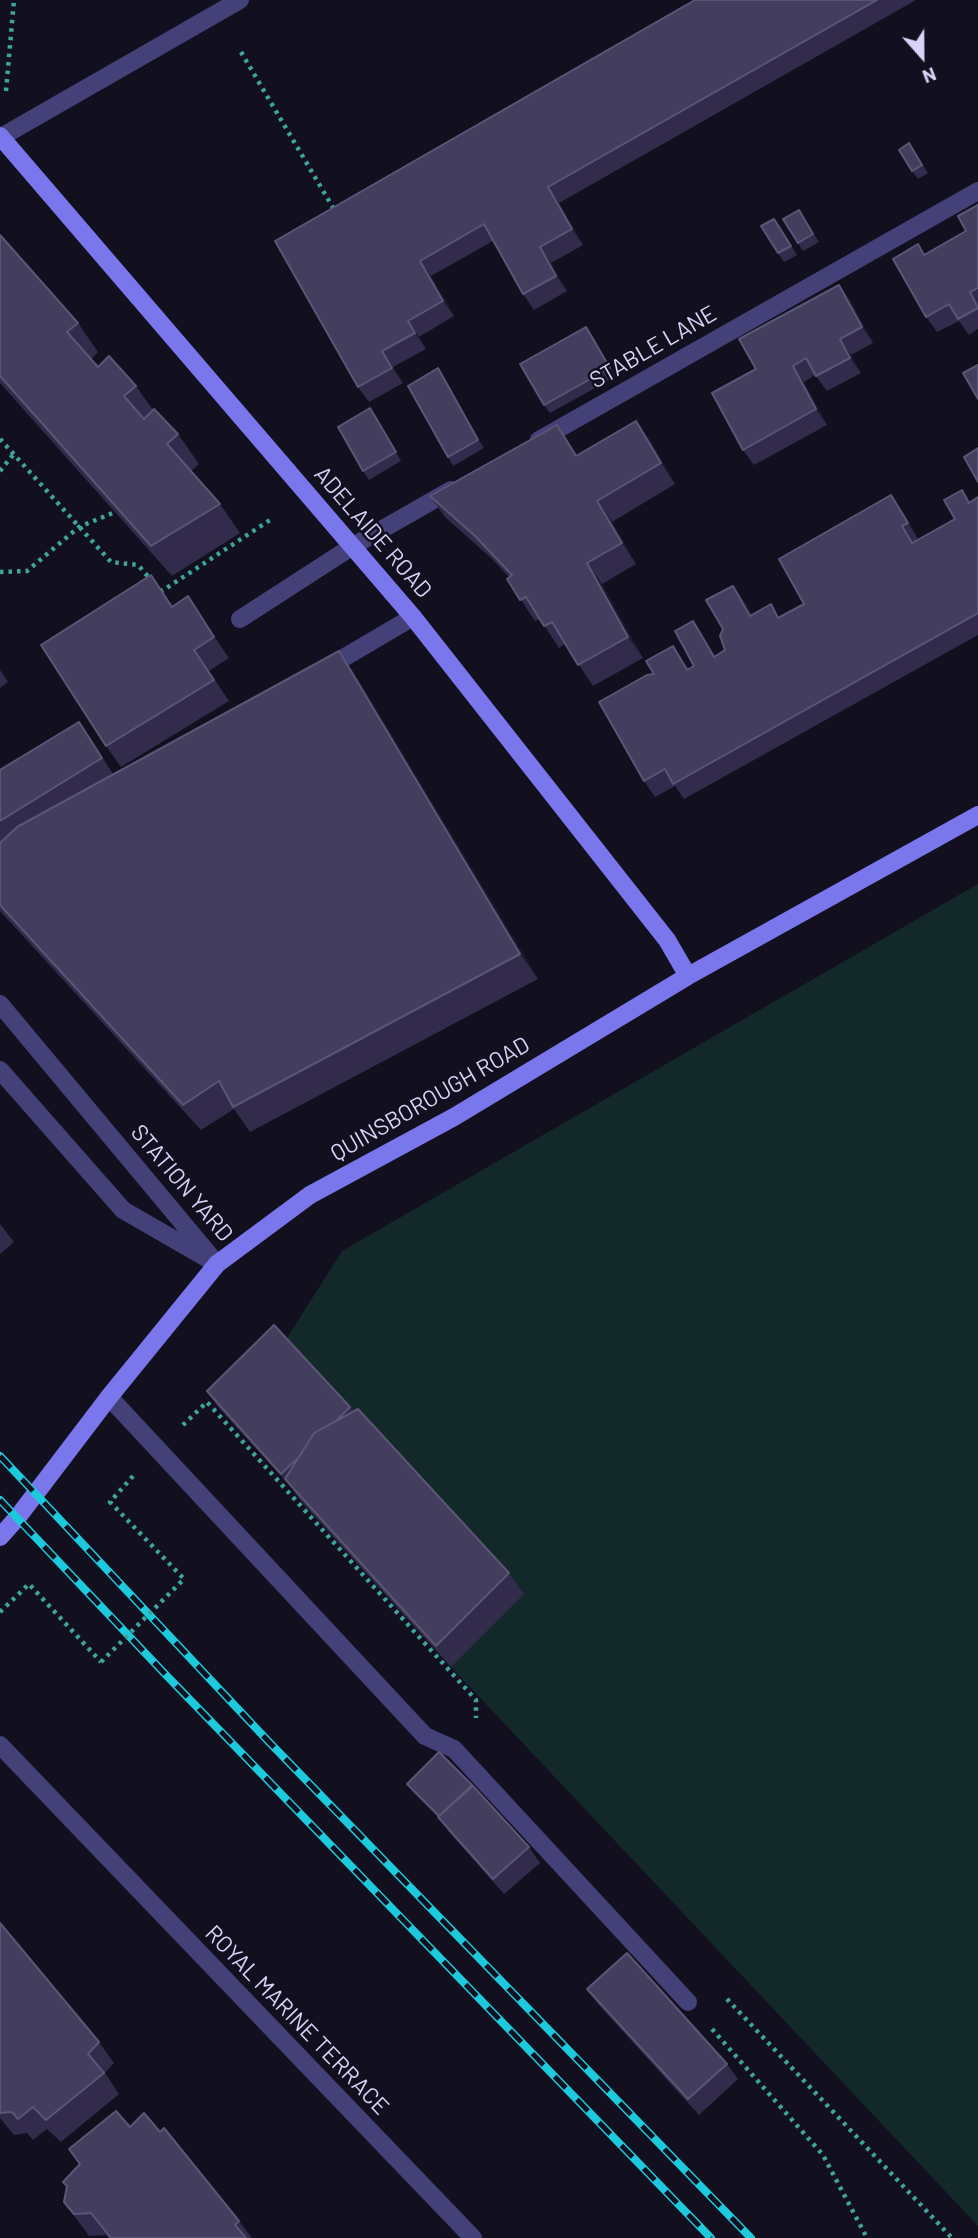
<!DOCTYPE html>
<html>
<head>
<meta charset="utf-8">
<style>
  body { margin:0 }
  #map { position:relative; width:978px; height:2238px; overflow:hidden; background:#12101f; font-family:Barlow,sans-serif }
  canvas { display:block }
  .north { position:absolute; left:887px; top:21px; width:70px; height:70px; -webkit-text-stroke:5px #12101f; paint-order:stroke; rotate:159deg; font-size:19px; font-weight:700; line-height:28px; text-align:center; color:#d8d4f9 }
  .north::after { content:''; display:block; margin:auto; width:24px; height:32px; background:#d8d4f9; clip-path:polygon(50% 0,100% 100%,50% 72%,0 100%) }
</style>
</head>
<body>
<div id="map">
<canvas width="978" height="2238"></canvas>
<div class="north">N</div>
</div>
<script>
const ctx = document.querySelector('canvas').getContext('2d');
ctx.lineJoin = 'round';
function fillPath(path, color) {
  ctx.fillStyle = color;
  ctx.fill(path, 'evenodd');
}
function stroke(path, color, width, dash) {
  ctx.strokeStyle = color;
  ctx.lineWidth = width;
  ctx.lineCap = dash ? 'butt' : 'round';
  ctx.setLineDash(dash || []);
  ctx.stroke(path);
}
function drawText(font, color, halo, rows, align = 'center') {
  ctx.font = font + ' Barlow,sans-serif';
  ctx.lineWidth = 5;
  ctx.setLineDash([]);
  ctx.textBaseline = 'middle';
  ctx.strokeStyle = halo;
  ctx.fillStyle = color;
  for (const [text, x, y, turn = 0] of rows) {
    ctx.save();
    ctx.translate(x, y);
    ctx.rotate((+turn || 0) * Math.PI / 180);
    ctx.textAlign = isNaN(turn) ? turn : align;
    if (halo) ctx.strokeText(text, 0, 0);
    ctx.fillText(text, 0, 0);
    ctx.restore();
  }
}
fillPath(new Path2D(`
  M978 884V2226L451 1667 300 1500 292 1490 361 1423 285 1341 342 1251Z`), '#132828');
stroke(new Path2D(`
  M241 52 335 211
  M6 91 14 0
  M0 439 111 562 138 565 152 581
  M0 471 13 455
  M0 572 27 571 79 527 115 512
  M160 590 162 591 270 520
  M183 1425 207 1402 476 1700V1718
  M133 1476 110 1502 184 1579
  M0 1612 29 1584 101 1662
  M727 1999 952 2238
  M712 2029 823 2155 867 2238`), '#3da49e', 4.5, [3.5, 5]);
stroke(new Path2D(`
  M240 619 353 546
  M323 670 413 617
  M0 1004 217 1264
  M0 1070 123 1210 208 1259
  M109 1397 425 1736 454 1749 688 2002
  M0 1745 473 2238`), '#434178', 18);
stroke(new Path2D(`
  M1 137 240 0
  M539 440 978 191
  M353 546 451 490`), '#434178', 18);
stroke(new Path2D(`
  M0 136 413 617 667 940 688 976
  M0 1537 17 1518 109 1397 217 1264 310 1195 454 1117 688 976 978 815`), '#7a77ed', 18);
const rail = new Path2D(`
  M0 1456 269 1742 751 2238
  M0 1500 166 1675 711 2238`);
stroke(rail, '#1dc9dc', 8);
stroke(rail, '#12101f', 5, [16]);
stroke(new Path2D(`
  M101 1662 184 1579`), '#3da49e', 4.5, [3.5, 5]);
fillPath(new Path2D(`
  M695 0H916L559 203 583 245 551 263 567 291 534 310 523 294 493 241 431 276 454 316 419 337 426 349 393 367 403 383 369 402 358 387 275 241Z
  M909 143 928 173 918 179 912 171Z
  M978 205V329L969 335 959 321 937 332 926 317 925 254 966 231Z
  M774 219 797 255 784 262 778 253Z
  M805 219 819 242 803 251 798 243Z
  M0 235 78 323 98 352 91 359 98 367 136 386 153 410 178 434 199 464 191 471 220 504 240 533 172 576 0 383Z
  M850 300 873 343 851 355 861 373 827 391 815 375 804 382 827 425 754 465 743 450 756 369Z
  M592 335 615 377 550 413 544 405Z
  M444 377 484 448 453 466 448 457Z
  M370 408 401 461 369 480 363 471Z
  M636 421 651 442 675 484 612 522 636 564 602 584 643 658 593 686 565 644 559 648 540 619 535 621 507 579 509 577 490 557 445 517 430 496 572 446 577 455Z
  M978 497V635L684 799 675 786 655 797 644 781 654 674 684 662 689 669 694 666 704 637 715 656 725 650 744 601 752 615 780 617 804 604 902 510 918 539 955 519 970 502Z
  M188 596 229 658 209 671 229 701 121 767 106 746 173 606Z
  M339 651 356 676 538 979 250 1132 234 1109 201 1130 0 911V770L90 738 113 774 101 781Z
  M0 670 8 682 0 688Z
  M0 1224 14 1242 0 1254Z
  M207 1391 350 1407 509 1573 524 1594 451 1667 300 1500 293 1489 218 1407Z
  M439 1752 473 1786 529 1847 540 1863 504 1894 449 1832 438 1817 413 1792 407 1784Z
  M0 1923 99 2042 114 2063 105 2073 119 2094 61 2142 47 2129 33 2140 27 2133 14 2135 0 2118Z
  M587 1989 727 2064 738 2079 699 2115 598 2004Z
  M130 2127 160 2132 239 2221 252 2238H109L106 2235 89 2236 64 2202 67 2187 63 2182 80 2164 69 2149Z`), '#322b4b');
fillPath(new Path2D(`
  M548 187 559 203 583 245 572 229Z
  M540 247 551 263 567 291 556 276Z
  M420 261 431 276 454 316 443 301Z
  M839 285 850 300 873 343 862 327Z
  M408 321 419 337 426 349 415 333Z
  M586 327 592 335 615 377 610 368Z
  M840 339 851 355 861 373 850 358Z
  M382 351 393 367 403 383 392 368Z
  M793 366 804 382 827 425 816 409Z
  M438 368 444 377 484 448 478 440Z
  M370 408 376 416 401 461 396 452Z
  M636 421 651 442 675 484 661 463Z
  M557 425 572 446 591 477 576 456Z
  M891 495 902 510 918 539 908 523Z
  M597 501 612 522 636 564 622 543Z
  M587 563 602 584 643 658 628 637Z
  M733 586 744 601 761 631 750 616Z
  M188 596 203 617 229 658 214 637Z
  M693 621 704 637 725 672 714 657Z
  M673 646 684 662 698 686 687 670Z
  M339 651 356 676 538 979 520 954Z`), '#1d1832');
const building = new Path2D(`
  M695 0H877L548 187 572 229 540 247 556 276 523 294 484 224 420 261 443 301 408 321 415 333 382 351 392 368 358 387 275 241Z
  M909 143 922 165 912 171 899 150Z
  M978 205V288L970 292 978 308 958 319 949 304 926 317 893 259 918 244 924 255 966 231 958 216Z
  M799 210 813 234 798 243 783 219Z
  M774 219 791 246 778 253 761 226Z
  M0 235 78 323 67 332 98 367 109 356 136 386 124 396 144 419 154 409 178 434 167 444 220 504 151 546 0 376Z
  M839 285 862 327 840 339 850 358 816 376 806 358 793 366 816 409 743 450 712 393 756 369 739 339Z
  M586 327 610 368 544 405 520 364Z
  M978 365V399L963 373Z
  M438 368 478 440 448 457 408 386Z
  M370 408 396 452 363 471 338 427Z
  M636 421 661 463 597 501 622 543 587 563 628 637 578 665 552 622 544 626 526 597 520 600 507 579 512 575 475 536 430 496 557 425 576 456Z
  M978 448V482L964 457Z
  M962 490 969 503 978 497V613L673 784 665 769 644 781 599 702 647 675 654 674 646 661 673 646 687 670 694 666 675 631 693 621 714 657 725 650 720 636 723 629 706 600 733 586 750 616 771 604 778 618 804 604 779 559 891 495 908 523 902 526 912 543 955 519 944 500Z
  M151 575 172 607 188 596 214 637 194 650 214 680 106 746 41 645Z
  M339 651 520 954 233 1107 219 1081 183 1105 0 905V843L17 827Z
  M79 722 102 758 0 821V770Z
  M274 1325 350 1407 336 1421 314 1433 299 1457 281 1474 207 1391Z
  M358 1409 509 1573 436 1646 285 1479 314 1433Z
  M439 1752 472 1785 439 1816 407 1784Z
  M473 1786 529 1847 493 1879 438 1817Z
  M0 1923 99 2042 88 2054 104 2073 46 2120 33 2107 18 2119 12 2112 0 2113Z
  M627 1953 727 2064 688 2099 587 1989Z
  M116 2111 130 2127 144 2113 160 2132 164 2128 239 2221 235 2225 246 2238H111L91 2213 74 2214 64 2202 67 2186 63 2182 80 2164 69 2149Z`);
fillPath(building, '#433d5e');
stroke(building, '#5b5576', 2);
drawText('23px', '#d8d4f9', '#12101f', [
  ["STABLE LANE",653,347,-30],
  ["ADELAIDE ROAD",373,532,49],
  ["QUINSBOROUGH ROAD",430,1099,-30],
  ["STATION YARD",182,1183,50],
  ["ROYAL MARINE TERRACE",297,2020,46]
]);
</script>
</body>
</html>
